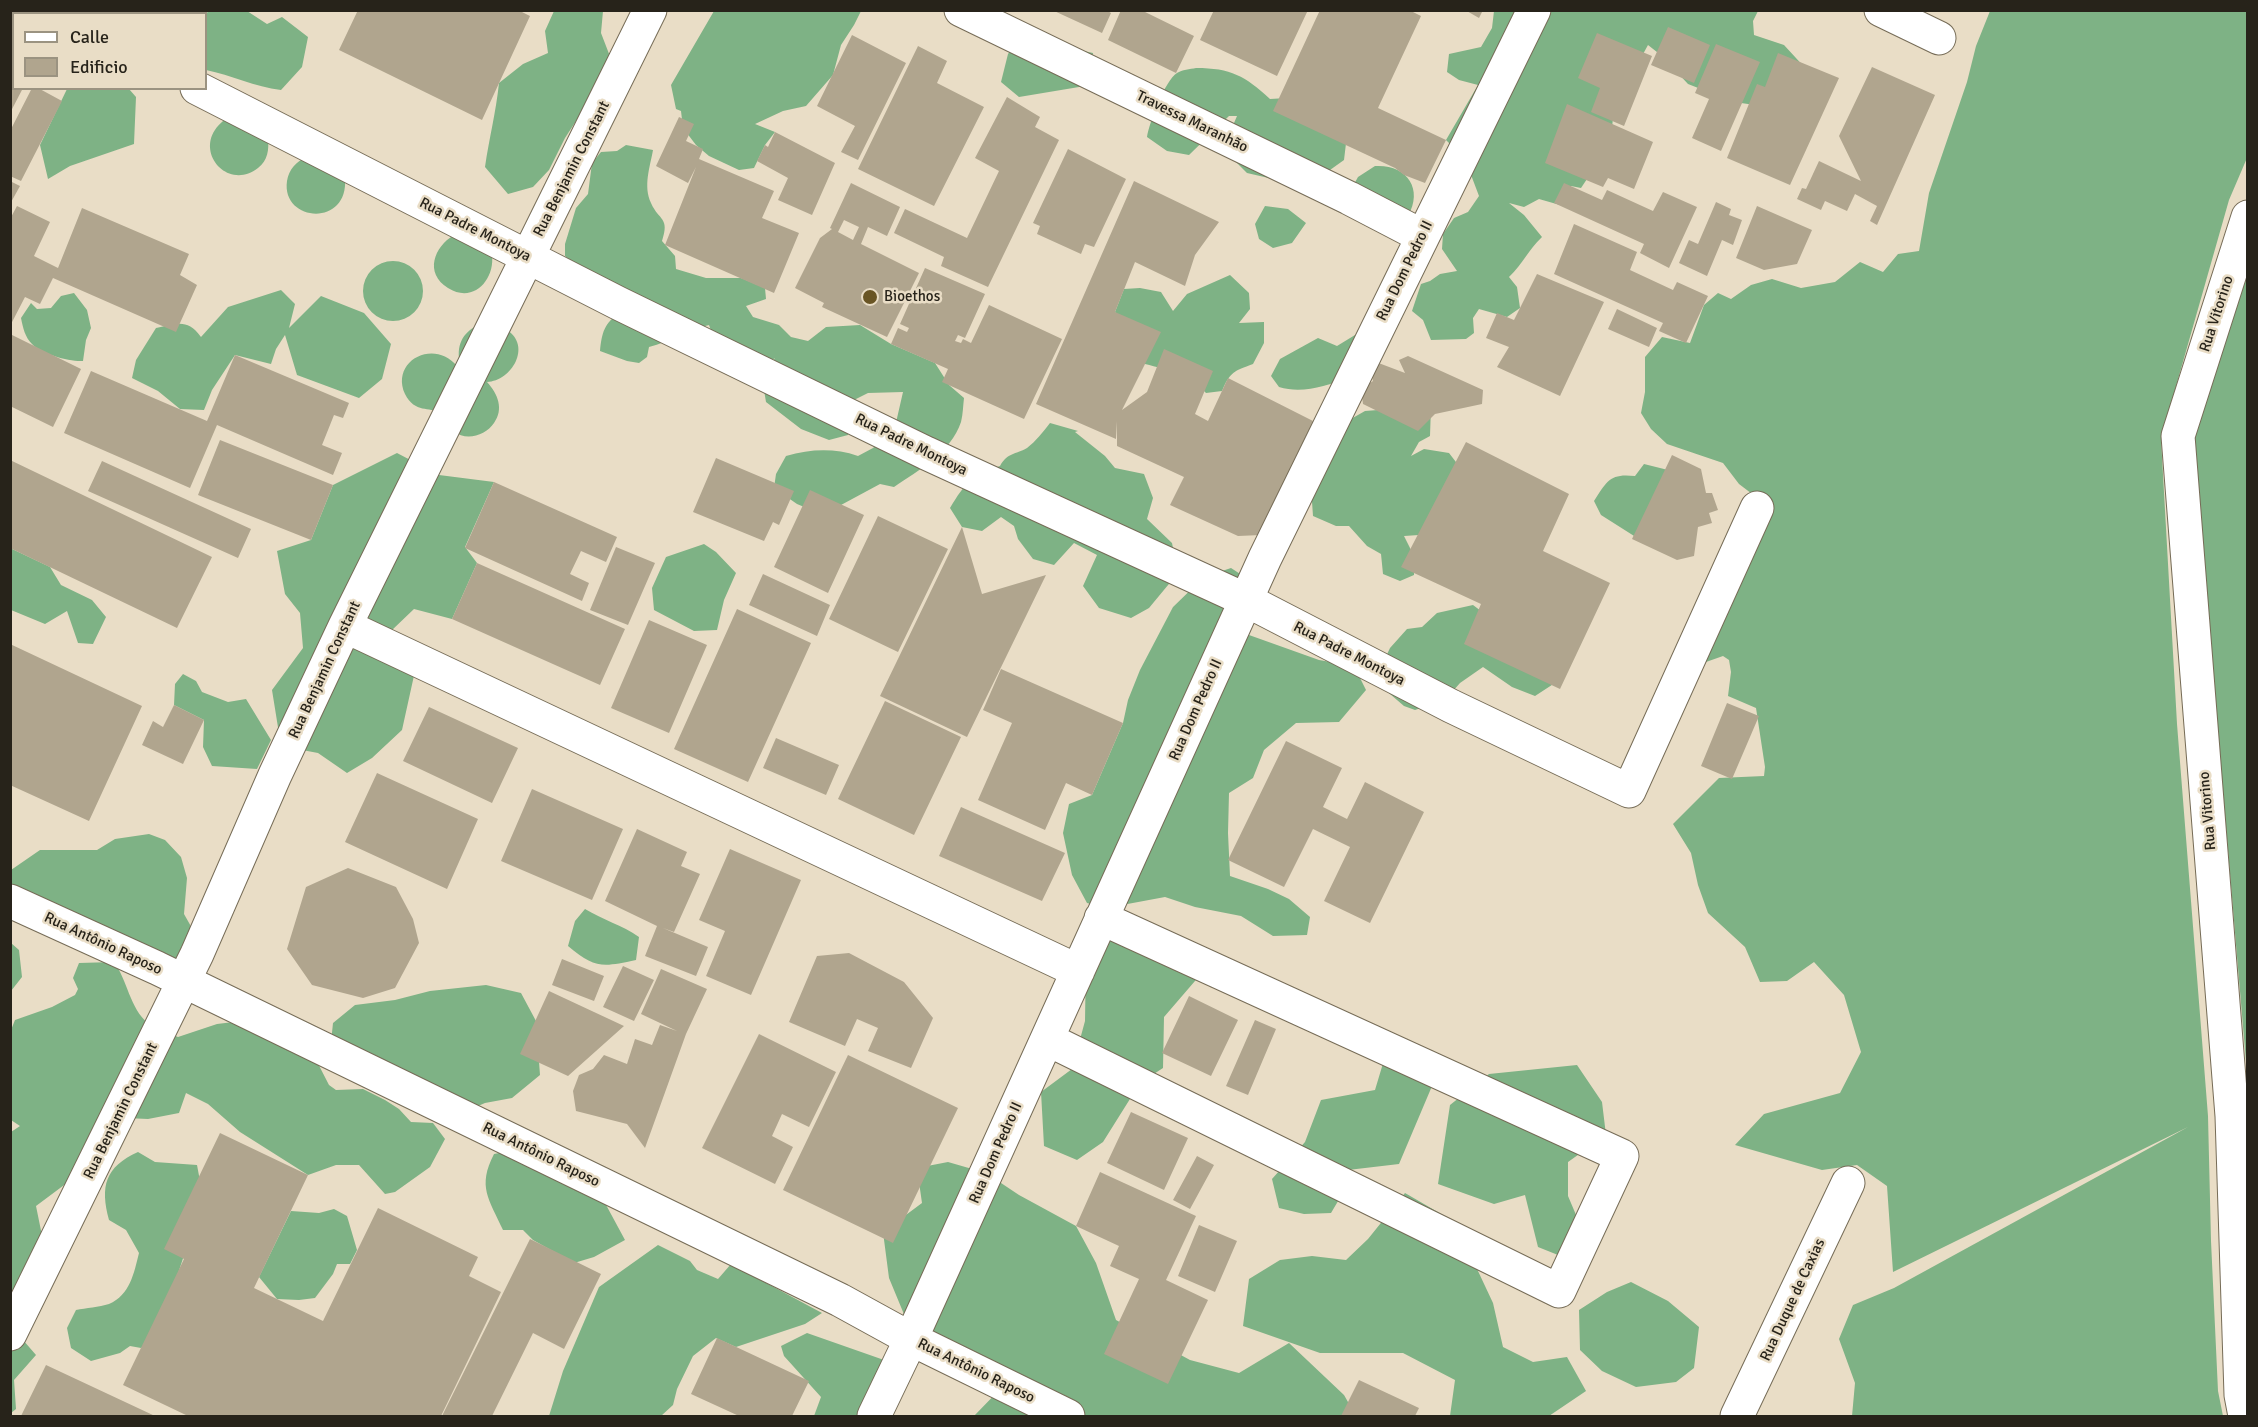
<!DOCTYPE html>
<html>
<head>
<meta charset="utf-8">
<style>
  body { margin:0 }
  #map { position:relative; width:2258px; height:1427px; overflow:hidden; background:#e9ddc6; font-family:Signika,sans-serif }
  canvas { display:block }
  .frame { position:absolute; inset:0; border:12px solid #27231a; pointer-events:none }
  .legend { position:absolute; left:12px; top:12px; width:195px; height:78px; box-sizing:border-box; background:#e9ddc6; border:2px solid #9b9381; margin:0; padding:8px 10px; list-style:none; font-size:18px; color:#27231a }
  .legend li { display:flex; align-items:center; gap:12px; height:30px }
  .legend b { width:30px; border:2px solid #9b9381 }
</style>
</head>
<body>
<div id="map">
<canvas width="2258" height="1427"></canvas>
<div class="frame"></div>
<ul class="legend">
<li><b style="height:8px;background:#fff"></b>Calle</li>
<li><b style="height:16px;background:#b0a58e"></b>Edificio</li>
</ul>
</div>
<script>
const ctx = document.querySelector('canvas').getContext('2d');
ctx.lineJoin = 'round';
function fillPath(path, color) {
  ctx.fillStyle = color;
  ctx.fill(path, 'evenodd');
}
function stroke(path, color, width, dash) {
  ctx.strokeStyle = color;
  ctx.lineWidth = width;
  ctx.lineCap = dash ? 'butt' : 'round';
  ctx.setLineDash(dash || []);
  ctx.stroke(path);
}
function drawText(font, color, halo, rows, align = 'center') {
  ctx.font = font + ' Signika,sans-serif';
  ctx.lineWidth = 5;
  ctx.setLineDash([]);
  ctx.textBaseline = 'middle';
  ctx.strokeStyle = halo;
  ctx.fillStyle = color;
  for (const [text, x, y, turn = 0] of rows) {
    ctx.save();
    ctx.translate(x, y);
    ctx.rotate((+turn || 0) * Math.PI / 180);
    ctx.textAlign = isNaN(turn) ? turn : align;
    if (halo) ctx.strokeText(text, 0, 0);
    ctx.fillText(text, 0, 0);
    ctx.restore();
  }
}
fillPath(new Path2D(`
  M208 11H247L267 24 282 17 308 37 302 67 281 90C255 87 231 75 206 70V15Z
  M554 11H603L601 33 611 59 596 90 565 138 549 170 533 187 508 194 485 167C489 139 496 112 499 83L523 64 548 53 545 31Z
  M714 11H861L854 25 841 45 833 75 806 106 783 111 755 124 775 132 765 145 754 168 739 170 709 156 696 145 683 128 681 111 676 109 671 85Z
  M1494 11H1758L1753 21 1754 35 1784 45 1807 70 1755 105 1734 102 1688 84 1662 56 1648 45 1614 107 1612 128 1593 170 1581 188 1571 186 1560 205 1539 199 1524 207 1509 203 1524 215 1542 237C1528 250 1523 264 1509 277L1517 287 1520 308 1507 317 1479 309 1473 318 1474 333 1466 339 1431 340 1423 320 1412 311 1421 284 1430 281 1440 274 1457 271 1442 249 1443 234 1454 218 1468 212 1479 196 1465 159 1446 140 1478 85 1459 80 1447 72 1449 54 1481 47 1492 28Z
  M1990 11H2247V158L2229 200 2161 439 2177 724 2208 1116 2211 1241 2218 1391 2223 1416H1852L1855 1383 1839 1339 1853 1305 1894 1288 2188 1127 1893 1272 1887 1186 1857 1165 1822 1170 1735 1145 1764 1114 1840 1093 1861 1052 1844 995 1814 962 1787 981 1760 982 1745 947 1708 913 1698 885 1691 853 1673 824 1719 778 1764 776 1765 767 1756 708 1728 696 1731 672 1729 660 1723 656 1706 662 1698 672 1764 503 1739 484 1723 463 1667 444 1651 429 1641 413 1645 392V357L1662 337 1690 343 1704 305 1718 293 1731 299 1751 285 1772 279 1801 288 1835 282 1860 262 1883 272 1898 254 1919 251 1929 193 1967 82 1976 46Z
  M1024 33 1065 47 1093 53 1091 85 1019 97 1001 82 1008 54Z
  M1196 68C1231 68 1245 76 1270 99L1287 98 1347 135 1344 160 1323 175 1273 179 1247 173 1232 158 1228 137 1237 116H1229L1189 155 1167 151 1147 137C1149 124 1165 80 1177 73 1182 70 1190 69 1196 68Z
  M67 89H129L136 97 134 144 70 166 48 179 40 145Z
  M229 117 268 138C269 150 268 160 258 168 225 194 186 143 229 117Z
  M626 145 653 150C650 167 643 186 651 203 659 221 670 217 662 241L675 256 676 269 706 278H741L765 288 766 299 746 306 753 317 779 325 791 337 808 341 826 327 860 325 891 344 935 363 949 385 964 398C963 406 963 414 961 422 951 452 919 470 894 487L880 484 841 505 809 509 797 504 774 488 776 474 786 456C811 449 834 448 858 456L873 448 895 427 903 392 868 393 852 401 848 435 829 440 801 429 766 402 762 378 775 358 768 363 714 339 709 325C688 329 670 342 649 347L647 357 639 363 627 361 600 351C602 332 604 324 620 312L576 265 565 256V244L576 208 588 194 592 163 601 152 617 151Z
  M306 157 345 178C349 228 281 222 287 181 289 169 296 162 306 157Z
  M1375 166C1406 164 1424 188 1408 216L1353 186 1358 177Z
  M1265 206 1288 209 1306 223 1292 243 1273 248 1259 239 1255 224Z
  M454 235 492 255C495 280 473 304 448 288 424 273 434 247 454 235Z
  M363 291a30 30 0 1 1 60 0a30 30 0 1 1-60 0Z
  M2247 273V1073L2193 440Z
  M1230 275 1249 293 1250 309 1239 323 1264 322V343L1253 364C1234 371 1230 372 1222 391L1206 393C1190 375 1168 370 1145 364L1115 312 1124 289 1140 288 1161 292 1173 311 1187 294Z
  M281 290 295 304 289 328 321 296 364 313 391 344 382 379 359 398 297 375 285 335 276 349 271 364 235 355 212 390 204 410 180 409 158 391 132 378 136 360 156 328C177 324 187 318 201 337L228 307Z
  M74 293 87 310 91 328 86 340 83 361C70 362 41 354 32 344 25 337 23 328 21 318L31 303 37 309 51 308 61 296Z
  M478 325C486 326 500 326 507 330 532 346 512 381 487 382 498 394 504 409 494 423 486 435 466 442 454 431 448 426 445 418 439 413 430 406 415 414 405 394 390 361 434 338 457 366L460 364C456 346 462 333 478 325Z
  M1355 335 1363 342 1348 378C1326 386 1302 394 1279 387L1271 376 1280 359 1318 338 1337 346Z
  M1431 406 1430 436 1419 442 1411 456 1424 449 1449 453 1459 466 1434 534 1404 536 1414 556V575L1400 581 1383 574 1381 554 1367 546 1349 526H1336L1313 516 1311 487 1335 428 1365 411Z
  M1050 423 1078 431 1075 432 1105 456 1115 468 1144 474 1153 498 1147 519 1172 543 1178 573 1149 608 1131 618 1099 608 1083 586 1097 555 1074 543 1054 565 1033 559 1018 539 1014 526 1001 517 982 531 962 527 950 508C965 483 972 475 1000 466 1008 452 1015 455 1027 448 1036 441 1043 432 1050 423Z
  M397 453 439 475 494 482 465 547 477 563 452 619 414 609 391 631 415 671 402 730 372 758 347 773 318 753 281 746 272 690 303 648 300 613 285 594 277 551 311 540 333 485Z
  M1644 464 1680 473 1642 541 1601 515 1594 501C1607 481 1610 473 1635 476Z
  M704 544 716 552 736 573 724 600 717 630 694 631 654 610 652 588 666 557Z
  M10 548 50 567 61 585 92 600 106 617 93 644 78 643 67 611 45 624 11 610Z
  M1231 568 1254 583 1249 635 1319 660 1354 666 1366 690 1339 722 1296 723 1264 750 1253 778 1229 793 1228 833 1230 876 1268 889 1289 899 1310 917 1307 935 1273 936 1241 916 1195 907 1165 897 1106 908 1087 903 1072 875 1063 833 1069 804 1092 795 1123 723 1128 700 1140 670 1173 607 1204 577Z
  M1473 605 1489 617 1558 681 1535 696 1512 687 1483 667 1460 683 1445 700 1415 710 1404 706 1383 688 1381 667 1390 648 1407 629 1422 627 1437 613Z
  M183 674 196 681 202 692 228 702 246 699 271 740 257 769 212 766 203 747 204 720 174 705 175 684Z
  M149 834 165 840 181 857 187 878 184 914 193 930 181 956 160 964 11 906V870L40 850H97L115 839Z
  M585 909C603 920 622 925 639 937L636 960C603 967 595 969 568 946L575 921Z
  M1120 924 1201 974 1164 1017 1163 1068 1140 1083 1103 1142 1077 1160 1044 1146 1041 1092 1072 1069 1085 1021 1086 956Z
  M11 943 19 950 22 977 11 991Z
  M114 962C127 979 130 1009 148 1023 156 1029 169 1033 178 1037L217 1024 250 1020 311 1050 329 1085 336 1090 363 1089 385 1100 399 1109 411 1122 433 1123 445 1139 430 1167 395 1192 385 1194 359 1165H336L308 1175 240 1132 208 1104 186 1093 179 1113 148 1119 126 1118 103 1156 36 1206 49 1270 11 1326V1132L20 1126 11 1120V1030L15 1020 52 1007 75 995 78 989 73 978 79 963Z
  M486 985 521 993 536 1021 540 1075 512 1098 485 1103 471 1109 330 1052 333 1023 355 1005 395 1000 430 991Z
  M1384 1060 1435 1079 1399 1164 1348 1170 1344 1191 1331 1213 1304 1214 1279 1208 1272 1179 1305 1142 1321 1100 1375 1090Z
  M1577 1065 1602 1102 1606 1135 1568 1162V1196L1582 1229 1558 1255 1538 1247 1525 1195 1494 1204 1438 1184 1450 1105 1489 1074Z
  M521 1149 605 1203 625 1240 594 1257 574 1263 533 1240 523 1230H503C489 1199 477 1187 494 1154Z
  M138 1152 155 1162 197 1165 203 1197 158 1335 141 1348 130 1346 120 1353 91 1361 71 1348 67 1328 76 1310C86 1308 99 1307 109 1304 130 1295 134 1273 139 1253L126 1230 109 1220C100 1186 105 1167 138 1152Z
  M948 1162 986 1173 1019 1195 1076 1226 1096 1263 1116 1320 1190 1360 1239 1373 1289 1343 1344 1395 1356 1416H974L1007 1382 913 1336 889 1278 883 1232 922 1203 917 1168Z
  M1405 1193 1455 1222 1493 1303 1503 1347 1533 1362 1567 1357 1586 1391 1549 1416H1450L1455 1380 1403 1353H1320L1243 1326 1249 1279 1280 1260 1312 1256 1346 1260 1368 1239Z
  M334 1209 347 1216 357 1250 350 1264H337L333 1274 315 1298 299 1300 277 1299 259 1277 291 1211 319 1213Z
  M658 1245 690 1261 697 1270 718 1279 731 1264 822 1313 805 1324 736 1347 716 1338 693 1356 677 1389 673 1405 661 1416H549L563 1371 599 1287Z
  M1631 1282 1668 1301 1699 1327 1694 1368 1676 1382 1636 1387 1602 1371 1580 1350 1579 1310 1607 1292Z
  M807 1333 884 1360 886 1390 894 1416H814L821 1397 784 1356 781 1346Z
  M23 1340 36 1355 14 1380 16 1409 11 1413V1343Z`), '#7eb285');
fillPath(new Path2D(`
  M358 10H518L530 16 482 120 339 50Z
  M1052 10H1106L1111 13 1102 33Z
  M1121 10H1141L1194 36 1176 73 1108 40Z
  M1214 10H1308L1277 76 1200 40Z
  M1320 10H1409L1421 16 1378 108 1446 140 1425 183 1404 175 1395 168 1273 111Z
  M1465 10H1483L1479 18Z
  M1668 27 1710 45 1694 83 1651 65Z
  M1597 33 1652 56 1624 126 1591 112 1600 88 1578 78Z
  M852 35 906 63 858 160 841 152 855 126 817 106Z
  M1716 44 1760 62 1721 151 1692 138 1709 99 1695 93Z
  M918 46 947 61 937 83 984 107 934 206 858 169Z
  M1778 53 1839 78 1790 185 1727 158 1757 84 1765 87Z
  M1872 67 1935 95 1877 225 1870 221 1877 206 1855 194 1847 211 1825 201 1821 210 1797 199 1802 188 1806 189 1819 161 1861 181 1839 136Z
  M10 74 14 75V88H23L10 113Z
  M32 88H38L62 101 21 181 10 176V131Z
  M1007 97 1040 117 1035 127 1059 140 988 287 941 266 944 257 894 233 905 209 967 238 999 171 975 158Z
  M1567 104 1653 142 1634 189 1608 178 1603 187 1545 163Z
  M679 117 694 124 686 141 703 149 699 159 774 191 762 218 799 233 774 293 665 245 696 167 688 183 656 166Z
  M775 132 835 163 812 215 778 200 788 178 757 161 765 145 768 147Z
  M1068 149 1126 179 1094 247 1085 244 1081 254 1037 234 1040 226 1033 223Z
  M10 181 20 186 10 204Z
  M1134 181 1219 222 1195 255 1185 286 1135 262 1115 312 1161 332 1122 410 1147 392 1164 349 1213 371 1195 414 1208 421 1228 378 1313 421 1261 535 1238 536 1170 505 1184 477 1117 446V421L1116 439 1036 404Z
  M851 183 900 207 887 236 868 227 861 244 919 273 887 337 822 307 824 303 795 288 820 238 832 229 830 228ZM844 220 859 227 853 240 838 232Z
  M1564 183 1602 200 1607 190 1653 211 1663 192 1697 207 1669 268 1640 253 1644 244 1554 203Z
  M1716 202 1731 209 1729 215 1742 220 1733 245 1722 240 1707 276 1679 263 1689 240 1698 244Z
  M17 206 50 222 34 256 58 268 82 208 189 254 180 275 197 285 176 332 53 278 40 304 25 297 10 326V219Z
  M1757 206 1812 230 1797 264 1764 270 1736 258Z
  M1574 224 1637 252 1630 270 1673 290 1677 282 1708 296 1686 343 1659 331 1663 323 1554 274Z
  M925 268 985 294 965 338 958 335 955 341 961 343 963 339 971 343 989 305 1062 339 1024 419 942 382 948 369 891 344 898 328 907 332 909 328 900 324Z
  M1537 274 1604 302 1560 396 1497 367 1509 347 1486 338 1497 313 1514 320Z
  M1617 309 1657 328 1649 347 1608 329Z
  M10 334 81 369 53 427 10 406Z
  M235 355 349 403 343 418 334 415 322 445 342 453 333 475 217 425 190 488 64 433 91 371 207 421Z
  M1408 356 1483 390 1482 404 1435 414 1418 431 1363 404 1361 389 1373 381 1368 359 1405 373 1399 360Z
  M220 440 333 485 311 540 198 495Z
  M1466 442 1569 494 1543 551 1610 583 1560 689 1464 644 1481 604 1401 567Z
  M1672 455 1701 469 1706 493H1712L1718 510 1709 513 1712 523 1698 527 1694 556 1677 560 1632 539Z
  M716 458 794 491 779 525 773 522 764 541 693 512Z
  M10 460 212 557 177 628 10 548Z
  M102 461 251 529 238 558 88 491Z
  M494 482 617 537 606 562 581 551 570 574 589 583 582 601 465 548Z
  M810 490 864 515 828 593 774 567Z
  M878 516 948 549 898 652 829 619Z
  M962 527 982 594 1046 575 967 737 880 696Z
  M616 547 655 563 628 625 590 610Z
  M477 563 625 629 600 685 452 619Z
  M763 574 830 605 817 636 749 605Z
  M737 609 811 643 748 782 674 749Z
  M649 620 707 645 669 733 611 708Z
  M10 644 142 706 89 821 10 785Z
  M1001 669 1123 723 1092 795 1066 783 1045 830 978 800 1012 723 983 710Z
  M885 701 961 737 914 835 838 799Z
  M1727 703 1759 716 1732 779 1701 766Z
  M174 705 204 720 183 764 142 745 153 721 163 727Z
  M429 707 518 748 492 803 403 761Z
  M776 738 839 765 826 795 763 768Z
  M1286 741 1342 768 1323 807 1347 819 1365 782 1424 812 1370 923 1324 901 1350 847 1313 829 1284 887 1228 860Z
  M377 773 478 819 447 889 345 842Z
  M532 789 623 829 592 900 501 861Z
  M961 807 1065 853 1042 901 939 856Z
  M637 829 687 852 681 866 700 874 674 932 663 928 708 947 696 976 645 956 657 926 605 901Z
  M730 849 801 880 751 995 706 976 725 931 699 920Z
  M348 868 396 887 413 919 419 943 395 988 363 998 312 985 287 949 306 887Z
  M849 953 904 982 933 1018 911 1068 868 1051 878 1028 857 1019 845 1046 789 1022 817 956Z
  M562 959 604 976 594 1001 552 985Z
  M623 966 654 980 634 1021 603 1007Z
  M661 969 707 989 686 1034 645 1148 627 1124 576 1111 573 1091 579 1075 593 1069 604 1055 627 1064 635 1039 652 1045 660 1025 677 1031 641 1014Z
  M549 991 624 1026 568 1076 520 1054Z
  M1189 996 1238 1020 1211 1076 1162 1053Z
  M1255 1020 1276 1029 1248 1095 1226 1086Z
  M759 1034 836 1072 809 1127 782 1114 772 1136 793 1147 775 1184 702 1148Z
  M848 1055 958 1108 893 1243 783 1190Z
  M1131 1112 1188 1138 1164 1190 1107 1163Z
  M220 1133 308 1175 254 1288 323 1321 378 1208 478 1257 469 1276 501 1292 441 1416H188L123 1385 184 1259 164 1249Z
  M1197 1156 1214 1165 1190 1209 1173 1200Z
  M1100 1172 1196 1216 1166 1280 1208 1300 1168 1384 1104 1354 1139 1279 1110 1266 1119 1246 1076 1226Z
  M1199 1225 1237 1241 1215 1292 1178 1276Z
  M530 1239 601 1274 564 1349 533 1333 492 1416H442Z
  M717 1338 809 1381 792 1416H739L691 1394Z
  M46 1365 155 1416H21Z
  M1359 1380 1419 1408 1415 1416H1341Z`), '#b0a58e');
const street = new Path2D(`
  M38 10 44 14
  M961 10 1349 198 1422 236
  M1881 10 1939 38
  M197 88 618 303 926 453 1246 600 1451 706 1629 791 1757 508
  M345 626 1078 971
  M10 901 157 968 840 1300 911 1339 1068 1416
  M1047 1039 1559 1291 1622 1156 1101 918
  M10 1334 197 954 275 775 345 626 650 10
  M874 1416 911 1339 1265 558 1534 10
  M1737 1416 1848 1183
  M2245 1416 2241 1395 2232 1116 2178 436 2248 217`);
stroke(street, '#766c57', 35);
stroke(street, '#fff', 33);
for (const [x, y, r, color] of [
  [870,297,8,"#695524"]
]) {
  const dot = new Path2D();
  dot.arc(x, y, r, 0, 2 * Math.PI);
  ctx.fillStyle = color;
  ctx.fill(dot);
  stroke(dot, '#e9ddc6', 2);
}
drawText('15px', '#27231a', '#e9ddc6', [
  ["Travessa Maranhão",1192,122,26],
  ["Rua Benjamin Constant",572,169,-63],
  ["Rua Padre Montoya",475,230,27],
  ["Rua Dom Pedro II",1405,271,-64],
  ["Rua Vitorino",2217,314,-72],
  ["Rua Padre Montoya",911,445,26],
  ["Rua Padre Montoya",1349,654,27],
  ["Rua Benjamin Constant",325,670,-65],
  ["Rua Dom Pedro II",1196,710,-66],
  ["Rua Vitorino",2208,811,-95],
  ["Rua Antônio Raposo",103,944,25],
  ["Rua Benjamin Constant",121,1111,-64],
  ["Rua Dom Pedro II",996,1153,-66],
  ["Rua Antônio Raposo",541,1155,26],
  ["Rua Duque de Caxias",1793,1300,-65],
  ["Rua Antônio Raposo",976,1371,26]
]);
drawText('15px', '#27231a', '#e9ddc6', [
  ["Bioethos",884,297]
], 'left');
</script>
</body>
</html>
